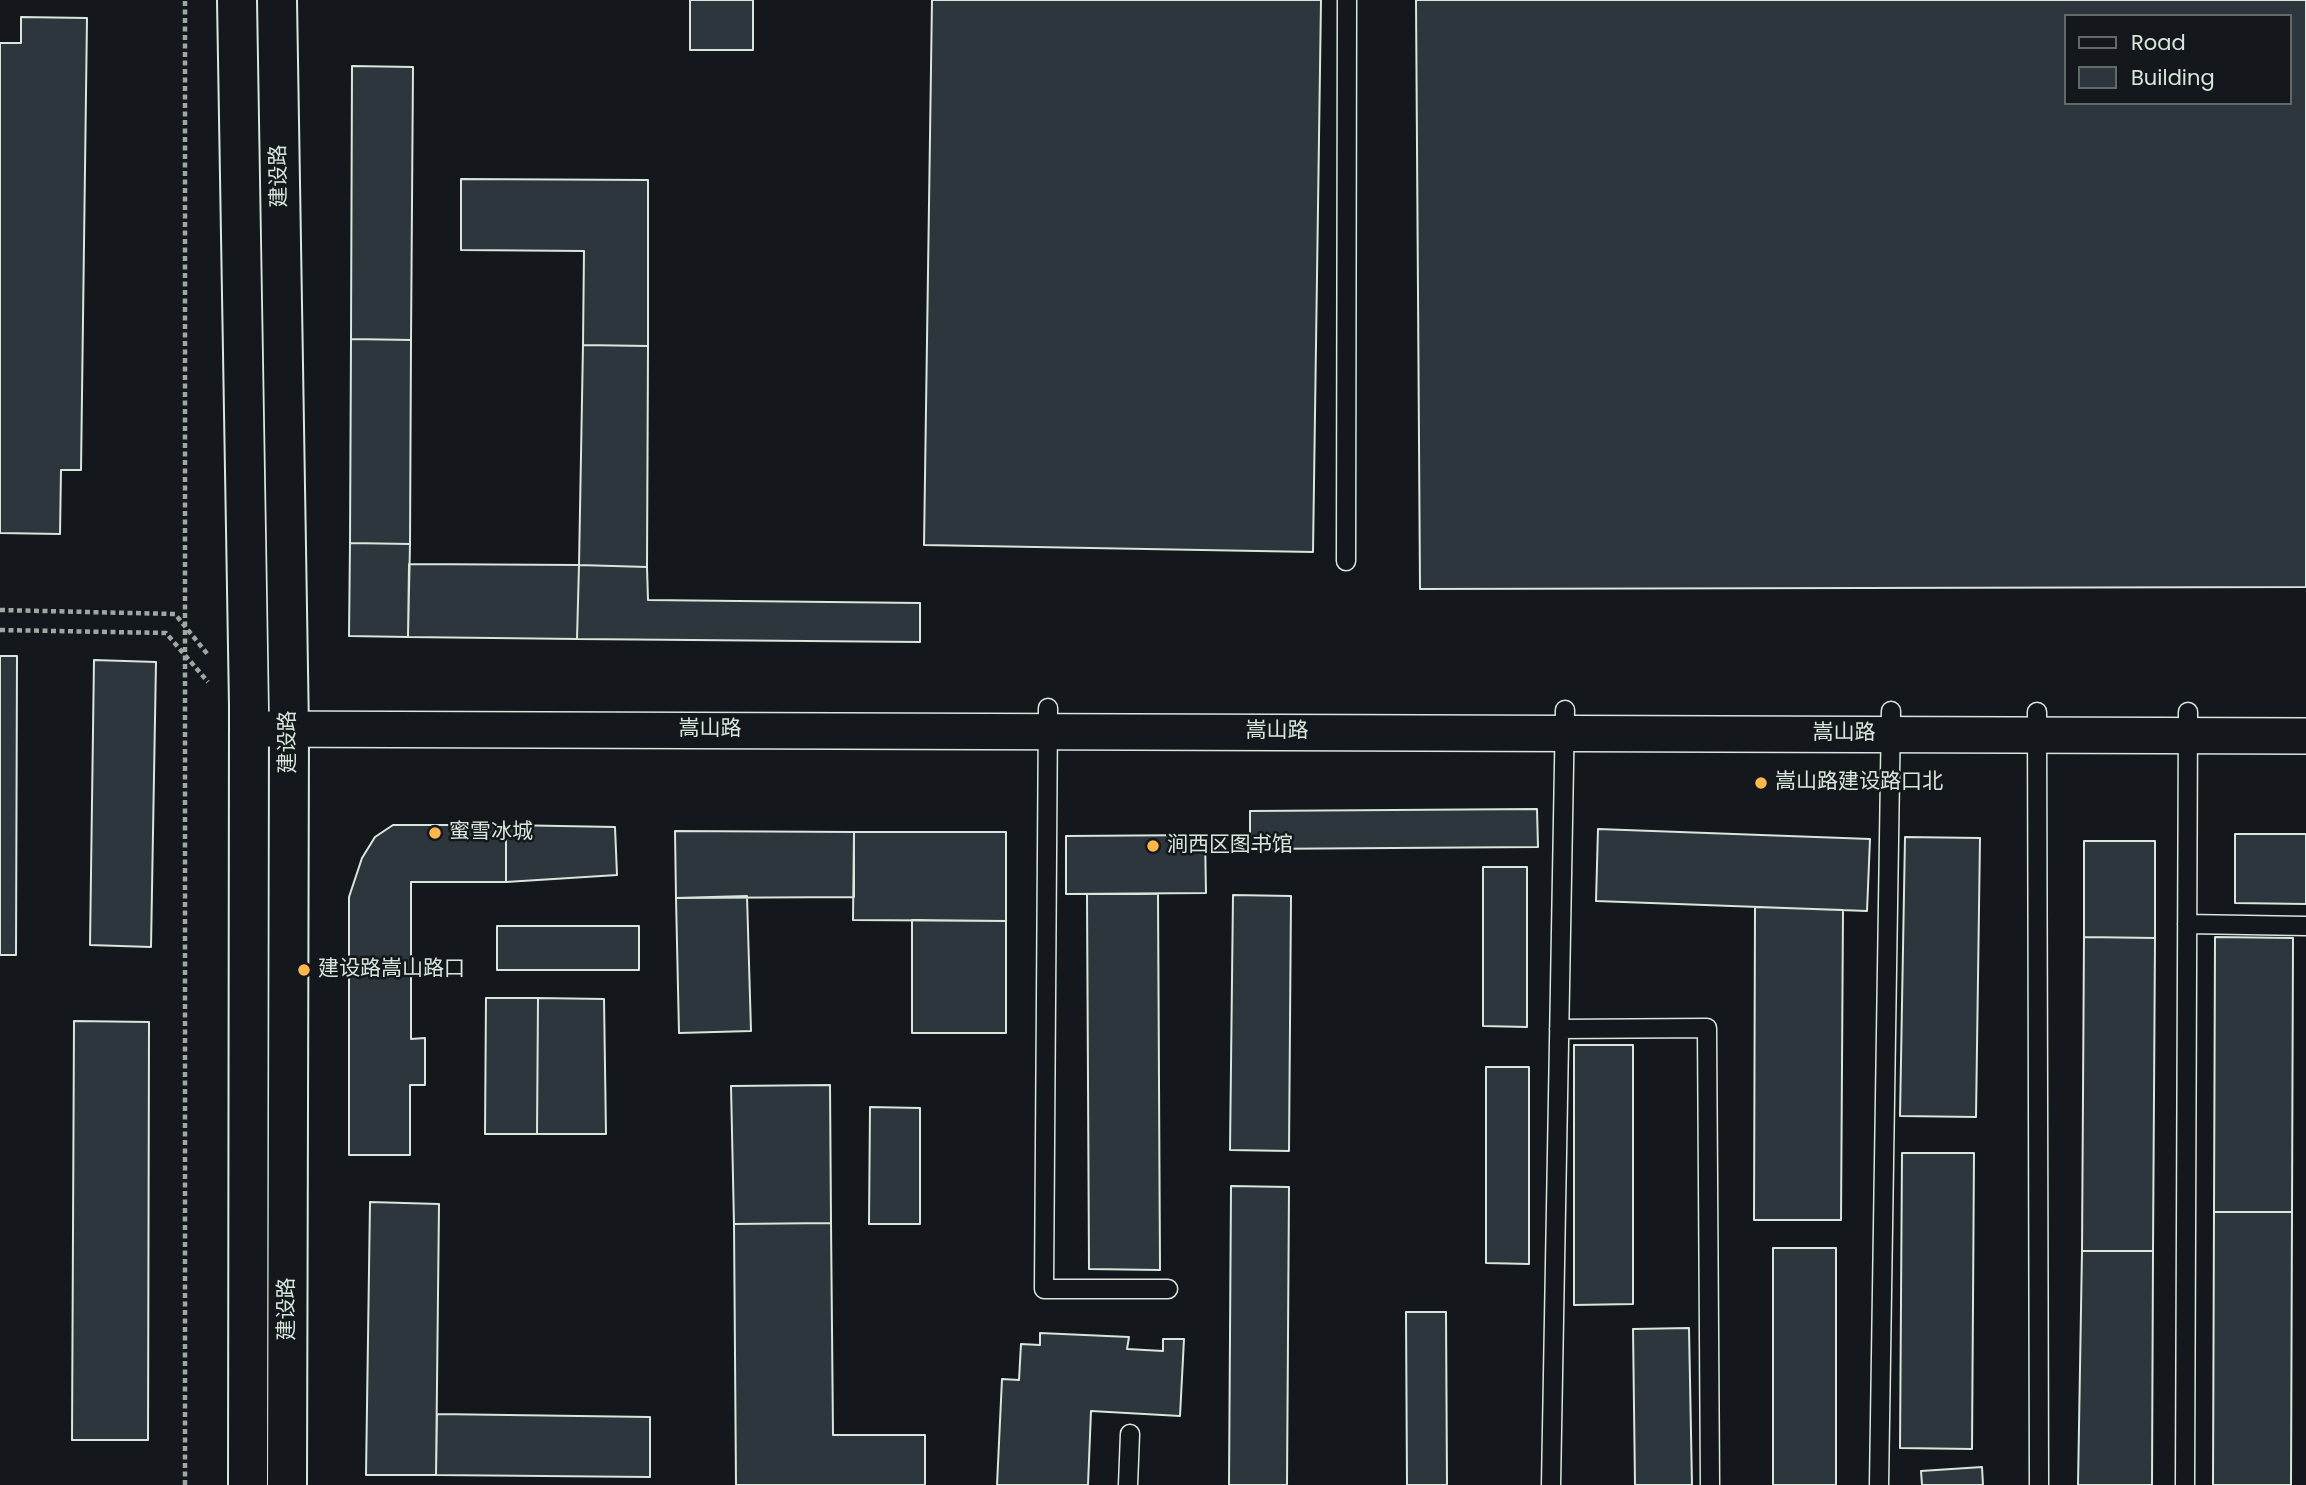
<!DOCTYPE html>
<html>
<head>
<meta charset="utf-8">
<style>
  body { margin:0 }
  #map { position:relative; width:2306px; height:1485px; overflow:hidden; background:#14181c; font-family:Poppins,sans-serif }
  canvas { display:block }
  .legend { position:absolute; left:2064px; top:14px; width:228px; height:91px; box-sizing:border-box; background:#14181c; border:2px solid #626a69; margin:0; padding:9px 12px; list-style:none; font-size:21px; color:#d8e6dc }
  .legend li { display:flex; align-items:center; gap:14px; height:35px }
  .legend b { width:35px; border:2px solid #626a69 }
</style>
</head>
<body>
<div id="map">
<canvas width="2306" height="1485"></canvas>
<ul class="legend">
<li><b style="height:9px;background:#14181c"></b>Road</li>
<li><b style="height:19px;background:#2c363c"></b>Building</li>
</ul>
</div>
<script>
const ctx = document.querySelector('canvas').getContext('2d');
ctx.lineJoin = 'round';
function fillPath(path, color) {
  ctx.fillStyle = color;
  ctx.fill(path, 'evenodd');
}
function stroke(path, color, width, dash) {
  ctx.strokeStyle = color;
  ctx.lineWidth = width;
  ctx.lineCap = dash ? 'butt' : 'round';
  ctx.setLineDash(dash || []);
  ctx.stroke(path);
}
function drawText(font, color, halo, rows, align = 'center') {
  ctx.font = font + ' Poppins,"Noto Sans SC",sans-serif';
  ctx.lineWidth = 5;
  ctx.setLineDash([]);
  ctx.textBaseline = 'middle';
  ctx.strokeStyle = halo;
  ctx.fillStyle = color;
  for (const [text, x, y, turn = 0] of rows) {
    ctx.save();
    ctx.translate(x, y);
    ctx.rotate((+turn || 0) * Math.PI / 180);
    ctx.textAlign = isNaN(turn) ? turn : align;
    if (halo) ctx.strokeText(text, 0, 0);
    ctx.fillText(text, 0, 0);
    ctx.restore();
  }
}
const building = new Path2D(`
  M690 0H753V50H690Z
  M932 0H1321L1313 552 924 545Z
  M1416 0H2306V587L1420 589ZM2066 16H2290V103H2066Z
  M21 17 87 18 81 470H61L60 534 0 533V43H21Z
  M352 66 413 67 411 340 351 339Z
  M461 179 648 180V346L583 345 584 251 461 250Z
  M351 339 411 340 410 544 350 543Z
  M583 345 648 346 647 567 579 565Z
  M350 543 410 544 408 637 349 636Z
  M409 564 579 565 577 639 408 637Z
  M579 565 647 567 648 600 920 603V642L577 639Z
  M0 656H17L16 955H0Z
  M94 660 156 662 151 947 90 945Z
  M1537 809 1538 847 1250 849V811Z
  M393 825H506V882H411V1039L425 1038V1085H410V1155H349V897L362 858 375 837Z
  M506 825 615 827 617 875 506 882Z
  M1598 829 1870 839 1867 911 1596 901Z
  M675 831 854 832V897L676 898Z
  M854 832H1006V921L853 920Z
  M2235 834H2306V904L2235 903Z
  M1205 835 1206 893 1066 894V836Z
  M1905 837 1980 838 1976 1117 1900 1116Z
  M2084 841H2155V938L2084 937Z
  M1483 867H1527V1027L1483 1026Z
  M1087 894H1158L1160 1270 1089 1269Z
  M1233 895 1291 896 1289 1151 1230 1150Z
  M747 896 751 1031 679 1033 676 898Z
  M1755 907 1843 910 1841 1220H1754Z
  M912 920 1006 921V1033H912Z
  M497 926H639V970H497Z
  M2084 937 2155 938 2153 1251H2082Z
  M2215 937 2293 938 2292 1212H2214Z
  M486 998H538L537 1134H485Z
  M538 998 604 999 606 1134H537Z
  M74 1021 149 1022 148 1440H72Z
  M1574 1045H1633V1304L1574 1305Z
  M1486 1067H1529V1264L1486 1263Z
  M830 1085 831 1223 734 1224 731 1086Z
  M870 1107 920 1108V1224H869Z
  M1902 1153H1974L1972 1449 1900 1448Z
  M1231 1186 1289 1187 1287 1485H1229Z
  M370 1202 439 1204 436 1475H366Z
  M2214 1212H2292L2291 1485H2213Z
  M831 1223 833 1435H925V1485H736L734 1224Z
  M1773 1248H1836V1485H1773Z
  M2082 1251H2153L2152 1485H2078Z
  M1406 1312H1446L1447 1485H1407Z
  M1689 1328 1692 1485H1635L1633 1329Z
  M1040 1333 1129 1337 1127 1349 1163 1351V1339H1184L1180 1416 1091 1411 1088 1485H997L1002 1379 1019 1380 1021 1344 1040 1345Z
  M437 1414 650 1417V1477L436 1475Z
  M1982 1467 1983 1485H1922L1921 1471Z`);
fillPath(building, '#2c363c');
stroke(building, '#d8e6dc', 2);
const service = new Path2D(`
  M1346 561 1347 0
  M1048 708 1044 1289H1168
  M2037 712 2039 1485
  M2187 924 2306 926
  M1559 1029 1707 1028 1710 1485
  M1128 1485 1130 1434
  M1551 1485 1565 710
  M1879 1485 1891 711
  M2185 1485 2188 712`);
const minor = new Path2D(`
  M249 729 2306 736`);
const tertiary = new Path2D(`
  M237 0 249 706 248 1485
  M277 0 289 729 287 1485`);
stroke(service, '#d8e6dc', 21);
stroke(minor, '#d8e6dc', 38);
stroke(tertiary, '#d8e6dc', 42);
stroke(new Path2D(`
  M0 610 175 614 209 656
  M0 630 166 633 208 682
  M185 1485V0`), '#9da8a2', 4.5, [5, 3.5]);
stroke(service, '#14181c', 18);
stroke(minor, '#14181c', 35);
stroke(tertiary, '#14181c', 38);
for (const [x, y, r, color] of [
  [1761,783,7,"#ffb74d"],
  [435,833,7,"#ffb74d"],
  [1153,846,7,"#ffb74d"],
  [304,970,7,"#ffb74d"]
]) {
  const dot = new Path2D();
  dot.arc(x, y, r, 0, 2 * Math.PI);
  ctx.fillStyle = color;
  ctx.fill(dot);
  stroke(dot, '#14181c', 2.5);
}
drawText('21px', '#d8e6dc', '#14181c', [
  ["建设路",280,176,-91],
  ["嵩山路",710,730],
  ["嵩山路",1277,732],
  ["嵩山路",1844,734],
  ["建设路",289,742,-90],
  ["建设路",288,1309,-90]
]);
drawText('21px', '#d8e6dc', '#14181c', [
  ["嵩山路建设路口北",1775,783],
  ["蜜雪冰城",449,833],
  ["涧西区图书馆",1167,846],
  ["建设路嵩山路口",318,970]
], 'left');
</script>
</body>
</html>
